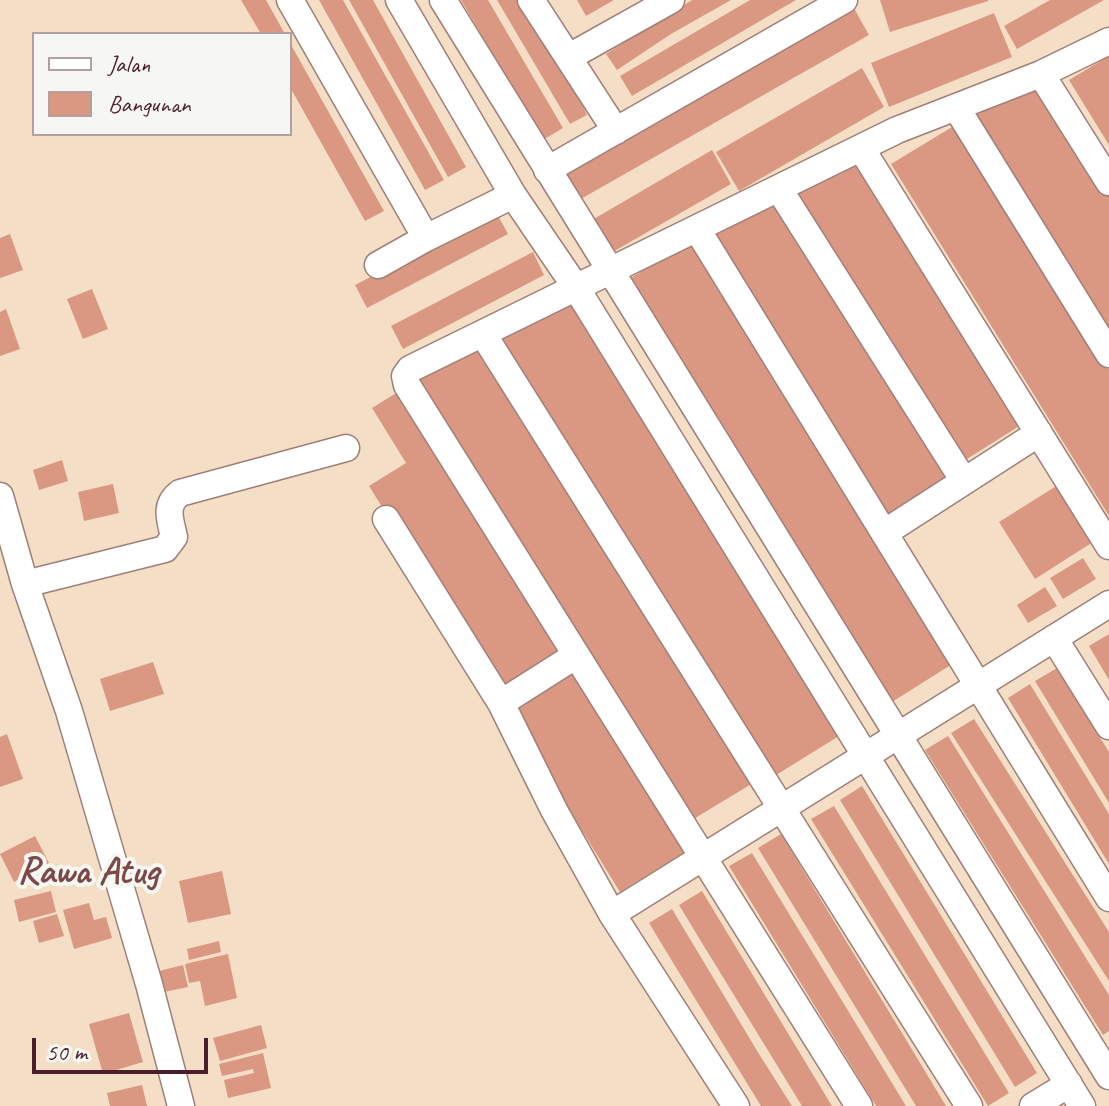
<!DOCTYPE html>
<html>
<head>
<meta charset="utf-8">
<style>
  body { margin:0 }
  #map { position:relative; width:1109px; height:1106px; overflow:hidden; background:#f4dfc6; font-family:Caveat,sans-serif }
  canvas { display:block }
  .legend { position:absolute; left:32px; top:32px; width:260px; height:104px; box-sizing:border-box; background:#f6f6f2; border:2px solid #b1a0a2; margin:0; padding:10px 14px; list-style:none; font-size:24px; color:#4a1f2b }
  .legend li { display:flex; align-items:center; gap:16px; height:40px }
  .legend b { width:40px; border:2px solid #b1a0a2 }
  .scale { position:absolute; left:32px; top:1038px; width:176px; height:36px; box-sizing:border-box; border:4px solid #4a1f2b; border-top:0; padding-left:10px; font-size:24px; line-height:28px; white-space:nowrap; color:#4a1f2b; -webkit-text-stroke:6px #f6f6f2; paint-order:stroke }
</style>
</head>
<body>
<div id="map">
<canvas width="1109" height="1106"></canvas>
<ul class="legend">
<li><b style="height:10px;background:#fff"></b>Jalan</li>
<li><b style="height:22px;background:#da9882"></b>Bangunan</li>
</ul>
<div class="scale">50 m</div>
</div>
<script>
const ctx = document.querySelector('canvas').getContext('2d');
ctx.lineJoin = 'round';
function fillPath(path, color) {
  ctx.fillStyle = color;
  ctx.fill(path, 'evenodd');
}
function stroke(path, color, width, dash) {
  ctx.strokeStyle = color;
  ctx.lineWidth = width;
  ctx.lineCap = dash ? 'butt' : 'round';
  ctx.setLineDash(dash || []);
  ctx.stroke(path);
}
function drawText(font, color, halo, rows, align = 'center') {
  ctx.font = font + ' Caveat,sans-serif';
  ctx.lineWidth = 8;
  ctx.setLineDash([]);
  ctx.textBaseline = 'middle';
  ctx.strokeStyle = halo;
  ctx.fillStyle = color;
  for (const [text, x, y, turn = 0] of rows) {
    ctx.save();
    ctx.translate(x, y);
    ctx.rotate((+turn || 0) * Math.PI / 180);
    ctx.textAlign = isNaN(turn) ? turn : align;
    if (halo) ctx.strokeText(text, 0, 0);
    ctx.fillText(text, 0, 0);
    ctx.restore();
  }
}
fillPath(new Path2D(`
  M241 0H266L285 34H261Z
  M319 0H343L444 180 425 190Z
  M349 0H373L466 167 448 177Z
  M461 0H488L563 128 543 140Z
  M497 0H521L569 78 587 115 570 124Z
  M577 0H614L586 16Z
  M692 0H731L671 34 617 70 606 54Z
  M750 0H796L632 96 620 76Z
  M880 0H988V1L890 32Z
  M1050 0H1104L1017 49 1004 26Z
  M851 3 869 35 579 200 560 168Z
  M994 13 1012 57 889 107 871 63Z
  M290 43 384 211 365 221 290 87Z
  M1109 56V145L1069 80Z
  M862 68 884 107 739 191 716 152Z
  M1040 77 1109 188V334L974 117Z
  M957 124 1109 369V516L891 164Z
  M712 150 731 184 611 253 592 220Z
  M858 156 1024 423 959 464 793 196Z
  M778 196 955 480 889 521 713 237Z
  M496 212 508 234 367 308 355 285Z
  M10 234 23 270 0 278V238Z
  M695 238 957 661 892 702 629 279Z
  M533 252 544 275 403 349 391 326Z
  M92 289 108 329 83 339 67 299Z
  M566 296 839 736 773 777 500 337Z
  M6 309 20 349 0 356V312Z
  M479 341 753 783 687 823 413 382Z
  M401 390 568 659 502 700 369 486 406 463 372 408Z
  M62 460 68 481 39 490 33 470Z
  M113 484 119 513 84 521 78 492Z
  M1058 485 1093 542 1035 579 999 522Z
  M1083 558 1096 579 1063 599 1050 578Z
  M1045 587 1057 606 1028 623 1017 605Z
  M1109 634V680L1089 646Z
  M153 662 164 694 110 711 100 679Z
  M569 663 686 851 620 892 504 704Z
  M1057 668 1109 752V803L1035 681Z
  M1030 684 1109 814V864L1008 698Z
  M974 719 1109 932V981L951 733Z
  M7 734 23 779 0 787V737Z
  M948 736 1109 995V1031L1103 1035 925 750Z
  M862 786 1037 1073 1015 1087 840 800Z
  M834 806 1009 1093 988 1106 811 819Z
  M781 834 902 1033 946 1106H916L758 848Z
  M35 836 49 863 14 882 0 854Z
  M752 853 819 963 906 1106H876L797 977 729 866Z
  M222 871 231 914 188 923 179 881Z
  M51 891 56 912 19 922 14 900Z
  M702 891 789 1035 832 1106H802L702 943 679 905Z
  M89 903 94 920 106 917 112 938 74 949 63 910Z
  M672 909 759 1054 792 1106H761L672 961 649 923Z
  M57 914 64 936 39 943 33 921Z
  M219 941 221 952 189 960 187 949Z
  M228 954 237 998 205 1006 200 981 189 983 185 964Z
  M183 965 188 987 164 992 159 971Z
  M129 1013 143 1062 103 1074 89 1024Z
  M261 1025 267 1048 220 1061 213 1038Z
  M263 1053 271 1088 228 1098 224 1080 254 1073 253 1069 222 1076 219 1064Z
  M142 1085 147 1106H110L107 1093Z`), '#da9882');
const minor = new Path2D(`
  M290 0 426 238
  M399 0 513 195 577 289 1082 1106
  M443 0 1109 1076
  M531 0 616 131
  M569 57 671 0
  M1041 74 1109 182
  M956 107 1109 354
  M861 148 1109 546
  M547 170 844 0
  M779 189 964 481
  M697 229 1109 898
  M378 265 426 238 513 195
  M483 334 969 1106
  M0 496 25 584 69 711 149 984 181 1106
  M386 519 501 703 554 810 612 914 736 1106
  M884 533 1039 433
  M25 584 165 549 174 537C170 519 164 505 180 493L346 448
  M1054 638 1109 726
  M501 703 575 656
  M612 914 1109 604
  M859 1106 407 385 405 376 410 369 897 130 1041 74 1109 41
  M1033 1106 1069 1084`);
stroke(minor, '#9f7f78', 29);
stroke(minor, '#fff', 26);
drawText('bold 38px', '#7c4949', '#f6f6f2', [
  ["Rawa Atug",88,873]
]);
</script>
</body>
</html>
